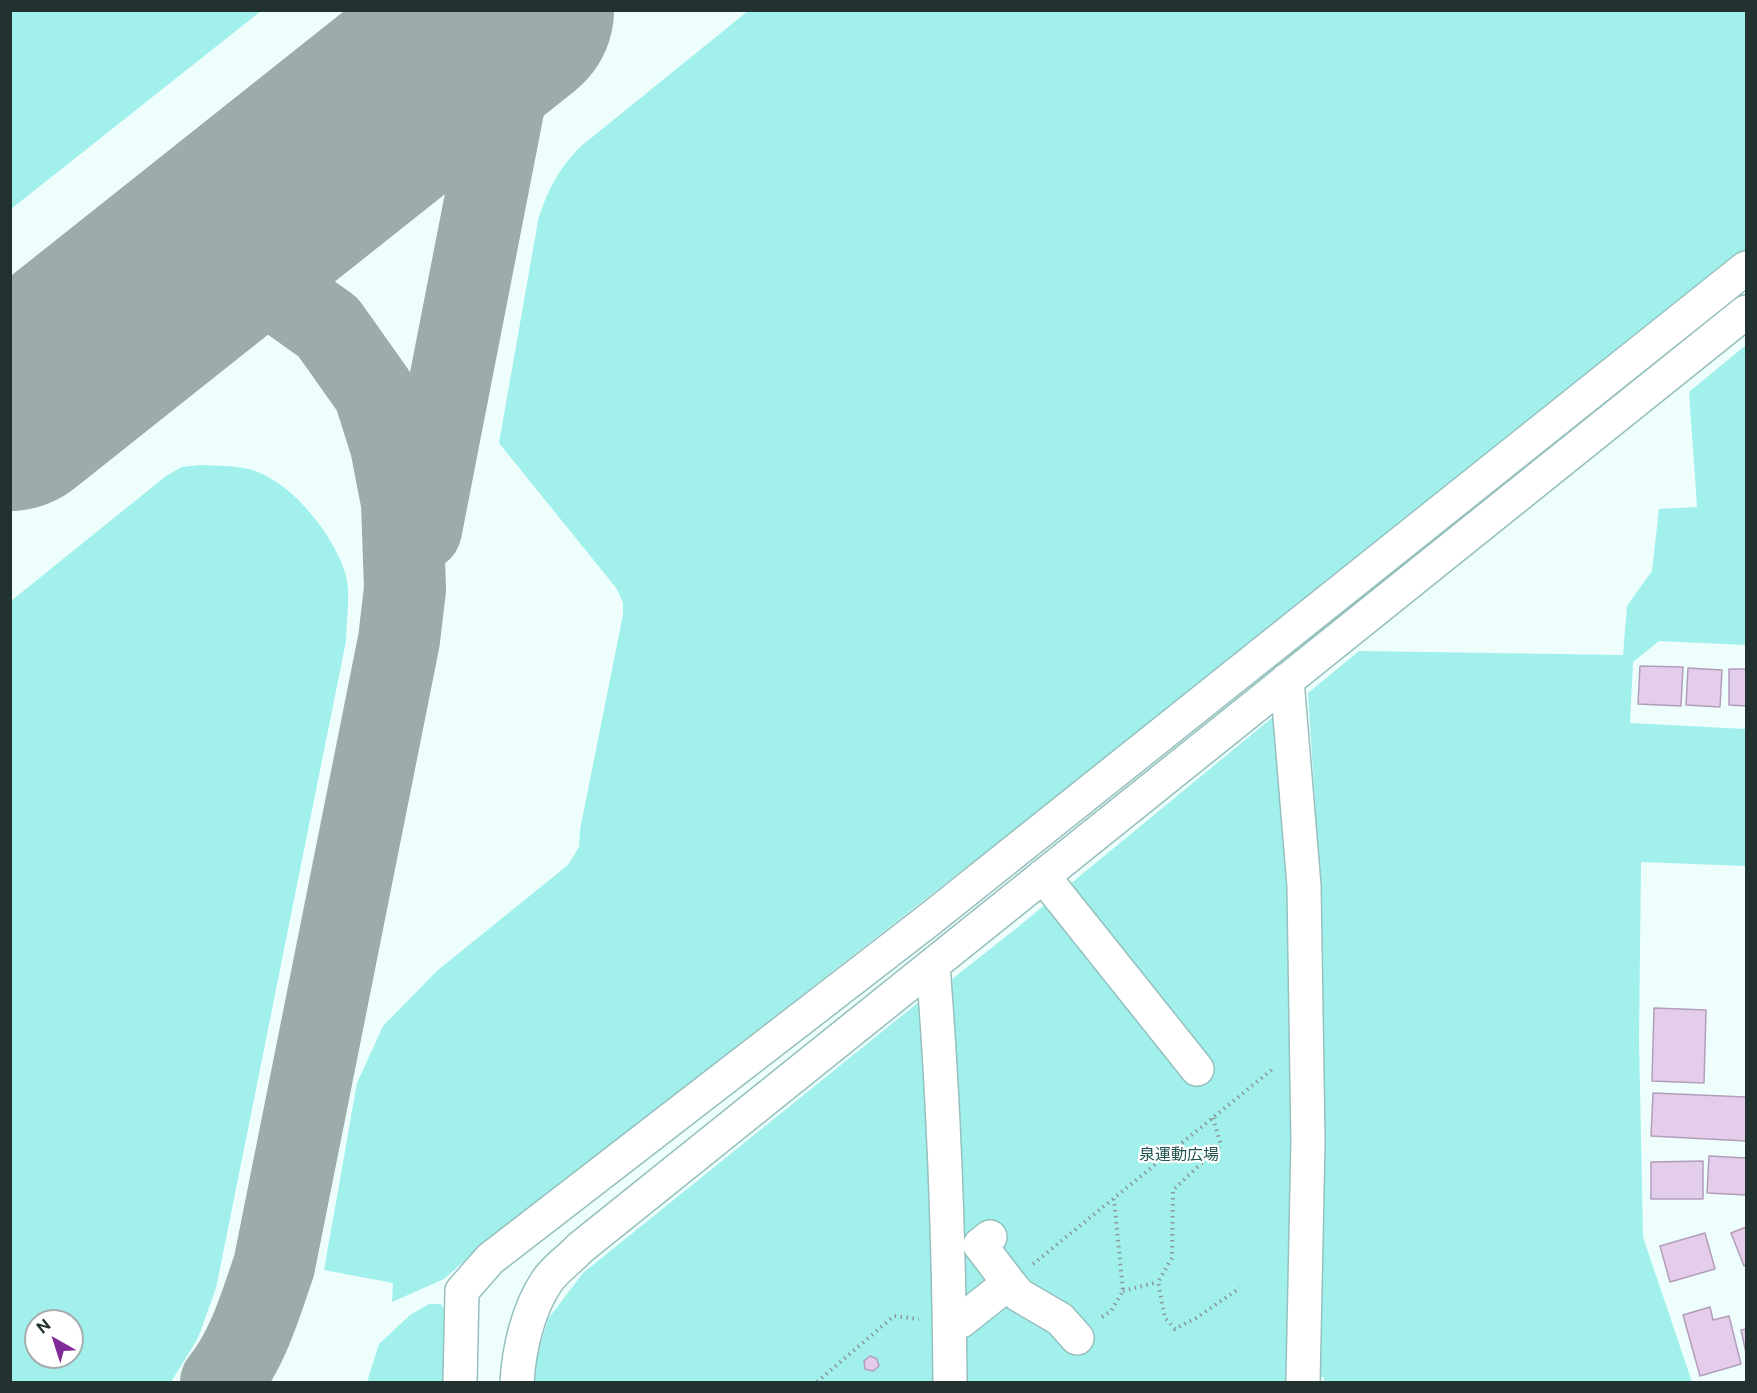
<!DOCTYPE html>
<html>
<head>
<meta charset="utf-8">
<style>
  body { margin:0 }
  #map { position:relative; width:1757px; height:1393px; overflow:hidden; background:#edfefd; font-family:"Public Sans",sans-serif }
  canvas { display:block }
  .frame { position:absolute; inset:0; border:12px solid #213231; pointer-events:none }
  .north { position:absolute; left:24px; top:1309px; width:60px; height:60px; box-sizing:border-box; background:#fff; border:2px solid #a6adad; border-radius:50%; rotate:321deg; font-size:16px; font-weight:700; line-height:24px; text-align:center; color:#213231 }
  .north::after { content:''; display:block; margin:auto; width:21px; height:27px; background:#812b99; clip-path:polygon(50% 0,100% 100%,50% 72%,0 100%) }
</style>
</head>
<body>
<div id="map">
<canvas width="1757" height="1393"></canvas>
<div class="frame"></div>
<div class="north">N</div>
</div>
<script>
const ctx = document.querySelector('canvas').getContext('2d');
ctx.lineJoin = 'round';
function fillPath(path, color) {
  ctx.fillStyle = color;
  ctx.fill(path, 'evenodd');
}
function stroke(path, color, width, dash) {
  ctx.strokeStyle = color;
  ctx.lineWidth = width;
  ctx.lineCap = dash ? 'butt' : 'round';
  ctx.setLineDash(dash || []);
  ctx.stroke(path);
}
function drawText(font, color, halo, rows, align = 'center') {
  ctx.font = font + ' "Public Sans","Noto Sans JP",sans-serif';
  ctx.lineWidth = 4.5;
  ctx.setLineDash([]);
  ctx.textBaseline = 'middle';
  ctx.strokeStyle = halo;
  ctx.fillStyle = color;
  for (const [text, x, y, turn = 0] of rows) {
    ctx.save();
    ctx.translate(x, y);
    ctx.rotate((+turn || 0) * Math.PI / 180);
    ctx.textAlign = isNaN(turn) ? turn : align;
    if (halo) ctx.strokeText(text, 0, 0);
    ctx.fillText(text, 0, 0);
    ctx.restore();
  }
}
fillPath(new Path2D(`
  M11 10H261V11L11 209Z
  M748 11H1746V252L1331 583 494 1235 444 1279 392 1302 393 1283 324 1270 357 1083 383 1026 438 970 568 865 579 847 580 830 623 615V603L617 589 499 443 538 221C547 191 558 170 580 147Z
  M1746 345V645L1659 641 1633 662 1630 723 1746 729V866L1641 862 1639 1039 1643 1237 1692 1382H1324V1377H1291L1290 1382H529L548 1319 583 1273 925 997 947 983 1018 927 1279 712 1320 881 1308 693 1359 651 1623 655 1627 606 1652 571 1659 509 1697 507 1689 392Z
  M200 465C217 466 238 465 255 471 295 485 335 537 346 576 351 596 346 621 346 641L216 1288 198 1338 171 1382H11V601L166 476 182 467ZM36 1321H72V1357H36Z
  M429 1304H441L447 1314V1382H367L379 1344 410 1315Z`), '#a1f0ec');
stroke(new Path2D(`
  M117 323 162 298 225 285 283 295 328 327 374 392 391 446 402 503 405 589 399 640 274 1266C260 1306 248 1349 221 1382
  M421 530 510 74 540 10`), '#9bacab', 82);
stroke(new Path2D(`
  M10 408 511 10`), '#9bacab', 206);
const building = new Path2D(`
  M1640 666 1683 667 1681 706 1638 704Z
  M1688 668 1722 670 1720 707 1686 705Z
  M1729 669H1746V706L1729 705Z
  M1654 1008 1706 1010 1704 1083 1652 1081Z
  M1653 1093 1746 1097V1141L1651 1136Z
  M1709 1156 1746 1158V1195L1707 1193Z
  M1703 1161V1199H1651V1162Z
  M1746 1227V1265L1744 1266 1731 1233Z
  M1705 1233 1715 1269 1670 1282 1660 1246Z
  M1710 1307 1713 1320 1729 1316 1741 1364 1700 1376 1683 1315Z
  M1746 1329V1353L1741 1330Z
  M870 1356 877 1359 879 1366 873 1371 865 1369 864 1361Z`);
fillPath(building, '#e3cdea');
stroke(building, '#b39eba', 1.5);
const minor = new Path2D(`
  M1287 680 1304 886 1308 1141 1303 1382
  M1043 876 1197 1069
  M933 965C944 1104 949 1243 950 1382
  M1009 1283 1019 1295 1060 1319 1077 1338
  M950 1321H961L1009 1283 980 1245 990 1237
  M460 1382 462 1291 490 1259 930 919 1746 268
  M517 1382C519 1349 528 1309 547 1281 555 1269 570 1259 580 1248L1746 312`);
stroke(minor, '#95c0be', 36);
stroke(new Path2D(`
  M1213 1118 1221 1145 1173 1190 1172 1258 1158 1282 1165 1318 1175 1329 1196 1318 1240 1288
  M1033 1264 1274 1068
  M1123 1291 1158 1282
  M1102 1317 1111 1311 1123 1291 1114 1199
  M817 1382 894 1316 919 1319`), '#899a99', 4, [1.5, 4.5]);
stroke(minor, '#fff', 33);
drawText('16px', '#1f5250', '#fff', [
  ["泉運動広場",1179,1155]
]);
</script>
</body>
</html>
